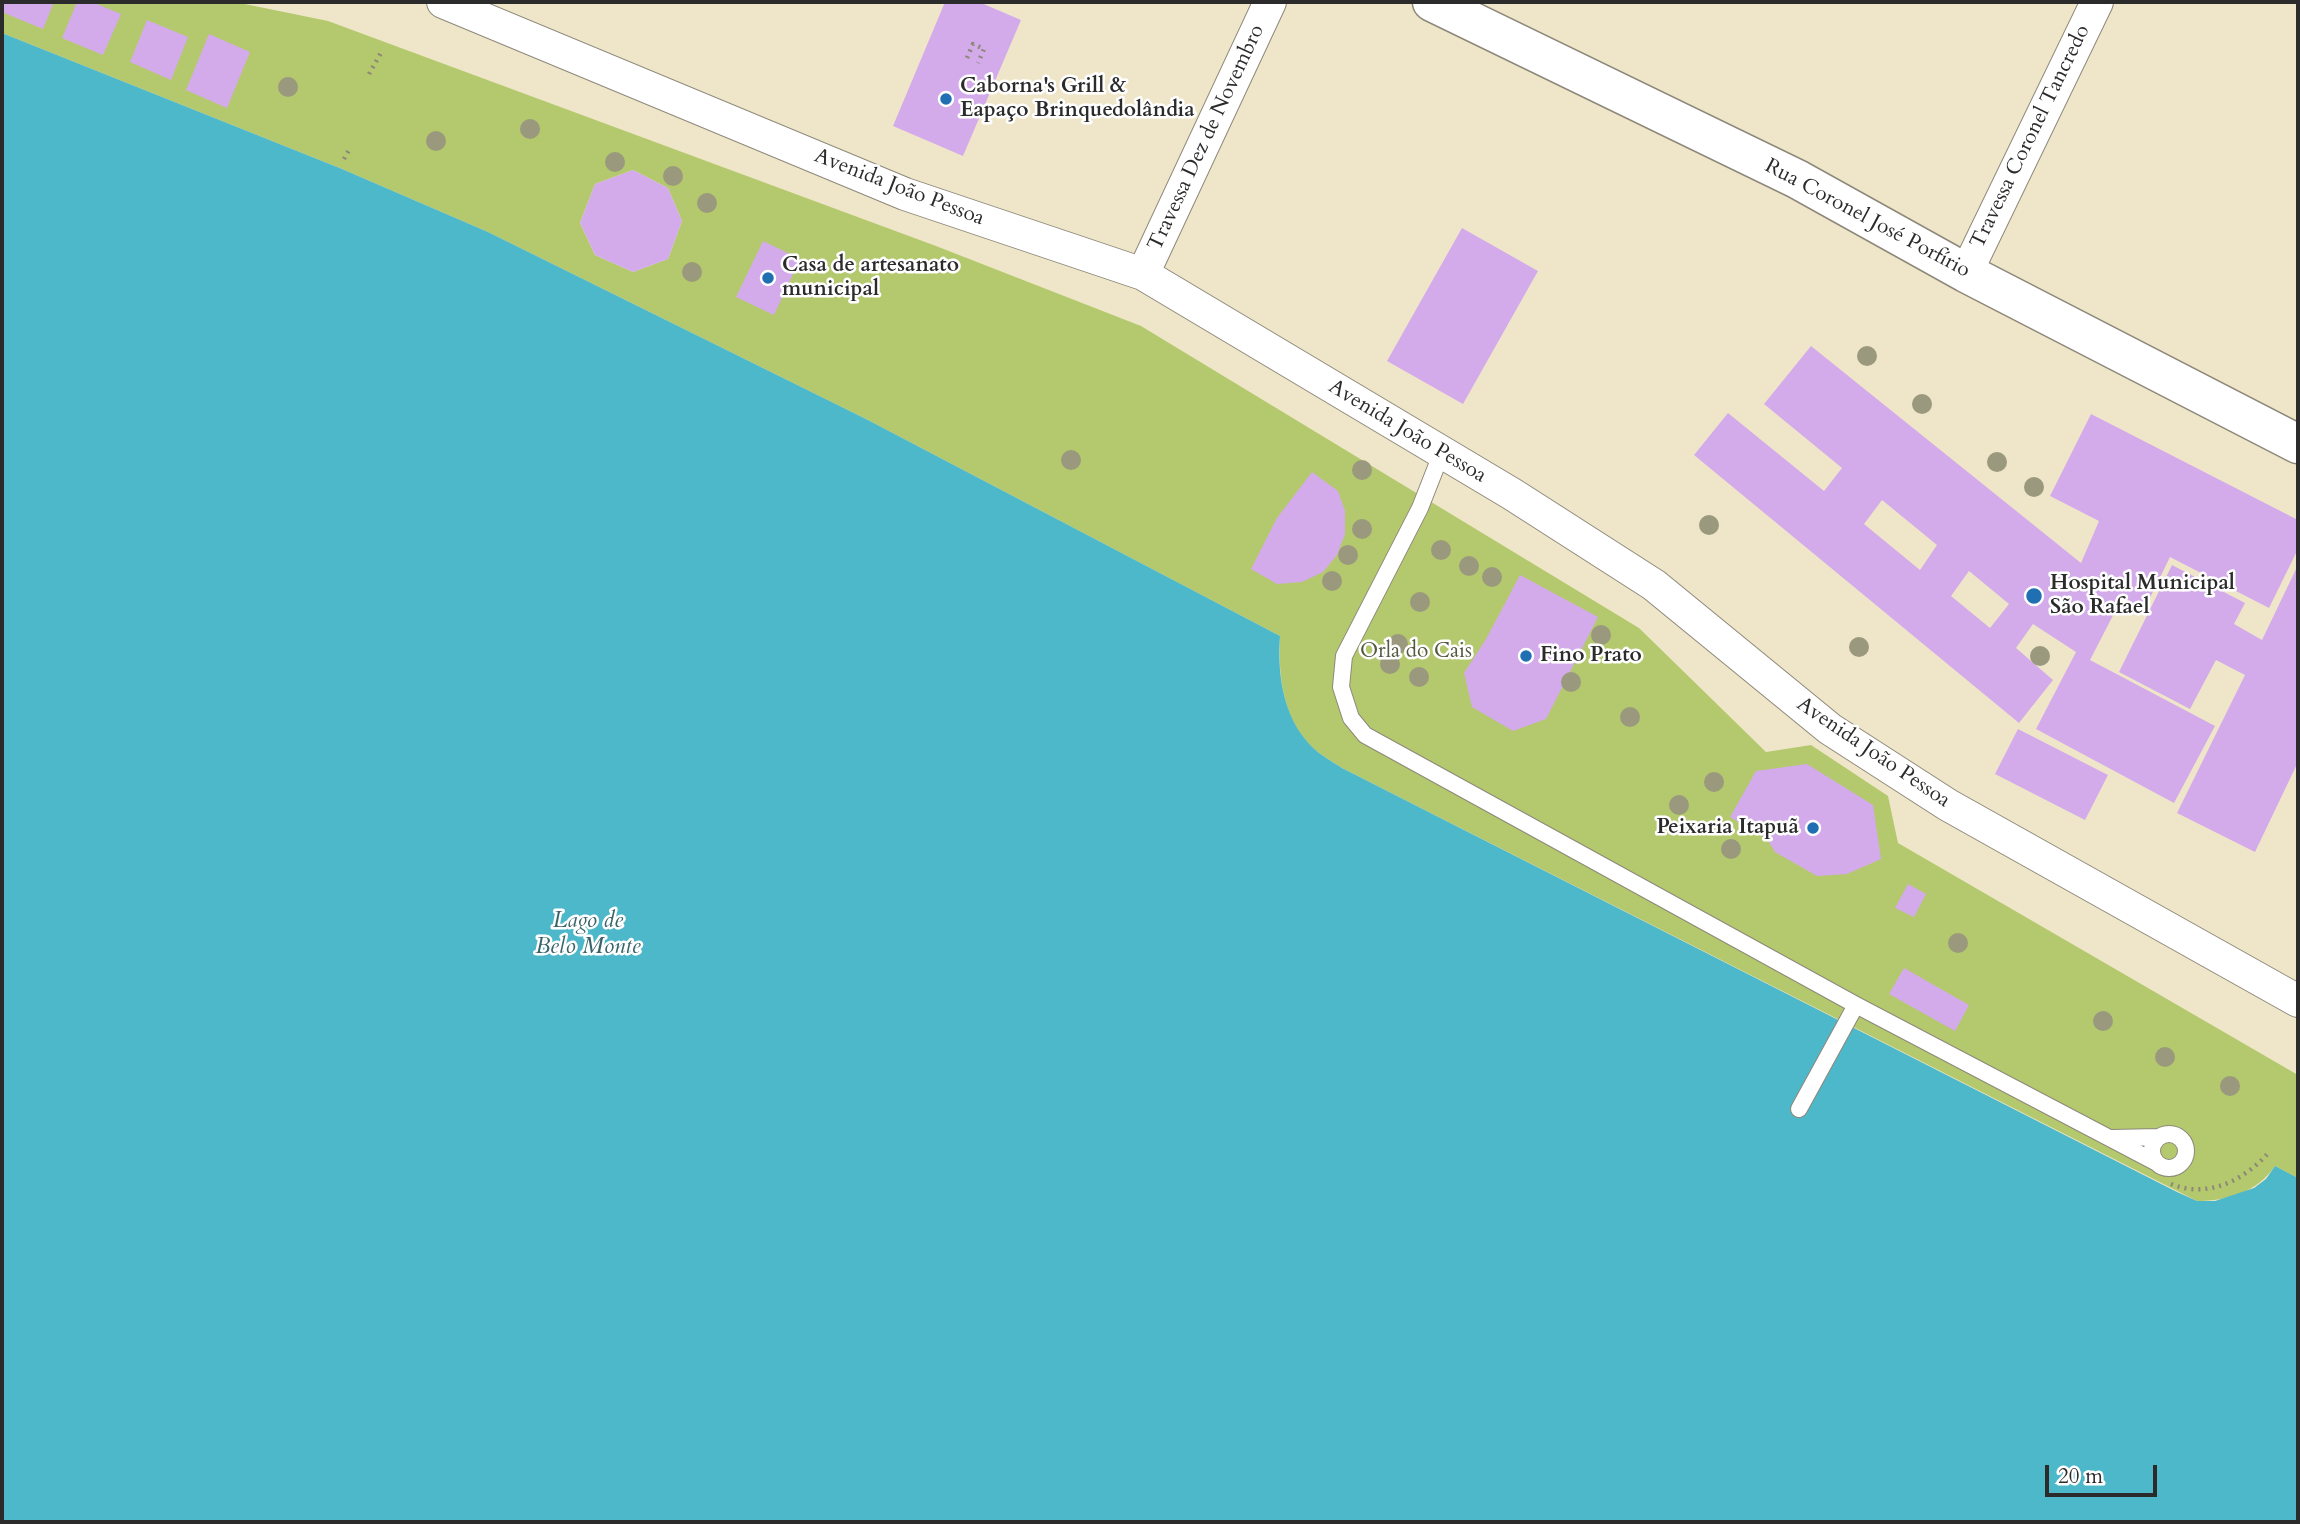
<!DOCTYPE html>
<html>
<head>
<meta charset="utf-8">
<style>
  body { margin:0 }
  #map { position:relative; width:2300px; height:1524px; overflow:hidden; background:#efe6ca; font-family:Cardo,serif }
  canvas { display:block }
  .frame { position:absolute; inset:0; border:4px solid #2b2b2b; pointer-events:none }
  .scale { position:absolute; left:2045px; top:1465px; width:112px; height:32px; box-sizing:border-box; border:4px solid #2b2b2b; border-top:0; padding-left:9px; font-size:21px; line-height:24px; white-space:nowrap; color:#2b2b2b; -webkit-text-stroke:5px #fff; paint-order:stroke }
</style>
</head>
<body>
<div id="map">
<canvas width="2300" height="1524"></canvas>
<div class="frame"></div>
<div class="scale">20 m</div>
</div>
<script>
const ctx = document.querySelector('canvas').getContext('2d');
ctx.lineJoin = 'round';
function fillPath(path, color) {
  ctx.fillStyle = color;
  ctx.fill(path, 'evenodd');
}
function stroke(path, color, width, dash) {
  ctx.strokeStyle = color;
  ctx.lineWidth = width;
  ctx.lineCap = dash ? 'butt' : 'round';
  ctx.setLineDash(dash || []);
  ctx.stroke(path);
}
function drawText(font, color, halo, rows, align = 'center') {
  ctx.font = font + ' Cardo,serif';
  ctx.lineWidth = 5;
  ctx.setLineDash([]);
  ctx.textBaseline = 'middle';
  ctx.strokeStyle = halo;
  ctx.fillStyle = color;
  for (const [text, x, y, turn = 0] of rows) {
    ctx.save();
    ctx.translate(x, y);
    ctx.rotate((+turn || 0) * Math.PI / 180);
    ctx.textAlign = isNaN(turn) ? turn : align;
    if (halo) ctx.strokeText(text, 0, 0);
    ctx.fillText(text, 0, 0);
    ctx.restore();
  }
}
fillPath(new Path2D(`
  M2 2H235L328 21 936 246 1141 326 1639 628 1766 752 1811 745 1888 796 1898 843 2298 1075V1178L2275 1166C2257 1192 2228 1201 2197 1201L1342 768C1334 763 1326 758 1319 753 1283 725 1278 677 1280 636L866 419 488 232 342 169 2 33ZM633 170 668 188 682 221 668 259 633 272 595 255 580 223 595 184Z`), '#b4c96d');
fillPath(new Path2D(`
  M2 33 342 169 488 232 866 419 1280 636C1277 677 1284 725 1319 753 1326 758 1334 763 1342 768L2177 1192 2197 1201H2215L2254 1188 2266 1179 2275 1166 2298 1178V1522H2Z`), '#4db8ca');
fillPath(new Path2D(`
  M5 2H54L43 29 2 12Z
  M77 2H92L121 14 103 55 62 38Z
  M945 2H979L1021 20 963 156 893 126Z
  M147 20 188 37 171 80 130 62Z
  M209 34 250 52 227 108 186 90Z
  M633 170 668 188 682 221 668 259 633 272 595 255 580 223 595 184Z
  M1462 228 1538 271 1463 404 1387 361Z
  M763 241 800 259 774 315 736 297Z
  M1811 346 2081 563 2099 521 2050 496 2091 414 2298 520V549L2269 608 2170 557 2143 612 2123 596 2090 660 2215 726 2174 803 2036 729 2076 652 2033 624 2016 648 2053 680 2019 723 1694 455 1728 413 1824 491 1842 468 1764 404ZM1882 500 1937 545 1920 570 1864 524ZM1969 571 2009 604 1990 628 1951 596Z
  M1312 472 1338 491 1345 511V534L1337 555 1323 572 1302 582 1277 584 1251 569 1277 518Z
  M2172 565 2245 603 2234 624 2262 640 2298 565V762L2255 852 2177 813 2245 675 2216 660 2190 709 2119 672Z
  M1520 575 1598 617 1546 719 1513 731 1472 707 1464 673 1486 639Z
  M2018 729 2108 775 2085 820 1995 774Z
  M1807 764 1873 805 1881 859 1847 874 1817 876 1775 852 1767 839 1730 817 1756 771Z
  M1908 884 1926 894 1914 917 1895 908Z
  M1904 968 1969 1005 1955 1031 1889 994Z`), '#d3abea');
const service = new Path2D(`
  M1442 452 1420 508 1344 656 1341 687 1351 718 1365 735 1856 1005 2157 1163
  M1799 1109 1856 1005
  M2152 1151a17 17 0 1 1 34 0a17 17 0 1 1-34 0Z
  M2112 1138 2159 1137`);
const minor = new Path2D(`
  M443 2 905 194 1143 274 1512 494 1654 585 1830 729 1948 805 2298 1001
  M1966 273 2097 2
  M1143 274 1270 2`);
const tertiary = new Path2D(`
  M1432 2 1797 179 1966 273 2298 444`);
stroke(service, '#8d887a', 18);
stroke(minor, '#8d887a', 34);
stroke(tertiary, '#8d887a', 41);
stroke(new Path2D(`
  M967 58 973 44 984 49 978 63
  M369 74 382 51
  M344 159 350 148
  M2171 1184C2208 1199 2245 1180 2269 1152`), '#8d887a', 4.5, [2, 5]);
stroke(service, '#fff', 16);
stroke(minor, '#fff', 32);
stroke(tertiary, '#fff', 38);
ctx.fillStyle = '#9a997e';
for (const [x, y] of [
  [288,87],
  [530,129],
  [436,141],
  [615,162],
  [673,176],
  [707,203],
  [692,272],
  [1867,356],
  [1922,404],
  [1071,460],
  [1997,462],
  [1362,470],
  [2034,487],
  [1709,525],
  [1362,529],
  [1441,550],
  [1348,555],
  [1469,566],
  [1492,577],
  [1332,581],
  [1420,602],
  [1601,635],
  [1398,644],
  [1859,647],
  [2040,656],
  [1390,664],
  [1419,677],
  [1571,682],
  [1630,717],
  [1714,782],
  [1679,805],
  [1731,849],
  [1958,943],
  [2103,1021],
  [2165,1057],
  [2230,1086]
]) {
  ctx.beginPath();
  ctx.arc(x, y, 10, 0, 2 * Math.PI);
  ctx.fill();
}
for (const [x, y, r, color] of [
  [946,99,7,"#1f6fb2"],
  [768,278,7,"#1f6fb2"],
  [2034,596,9,"#1f6fb2"],
  [1526,656,7,"#1f6fb2"],
  [1813,828,7,"#1f6fb2"]
]) {
  const dot = new Path2D();
  dot.arc(x, y, r, 0, 2 * Math.PI);
  ctx.fillStyle = color;
  ctx.fill(dot);
  stroke(dot, '#fff', 2.5);
}
drawText('bold 21px', '#2b2b2b', '#fff', [
  ["Caborna's Grill &",960,87],
  ["Eapaço Brinquedolândia",960,111],
  ["Casa de artesanato",782,266],
  ["municipal",782,290],
  ["Hospital Municipal",2050,584],
  ["São Rafael",2050,608],
  ["Fino Prato",1540,656],
  ["Peixaria Itapuã",1799,828,"right"]
], 'left');
drawText('21px', '#2b2b2b', '#fff', [
  ["Travessa Coronel Tancredo",2031,137,-64],
  ["Travessa Dez de Novembro",1207,138,-65],
  ["Avenida João Pessoa",899,188,21],
  ["Rua Coronel José Porfírio",1867,219,28],
  ["Avenida João Pessoa",1407,432,31],
  ["Avenida João Pessoa",1873,753,34]
]);
drawText('21px', '#545a3f', '#fff', [
  ["Orla do Cais",1416,652]
]);
drawText('italic 23px', '#39636b', '#fff', [
  ["Lago de",588,922],
  ["Belo Monte",588,948]
]);
</script>
</body>
</html>
